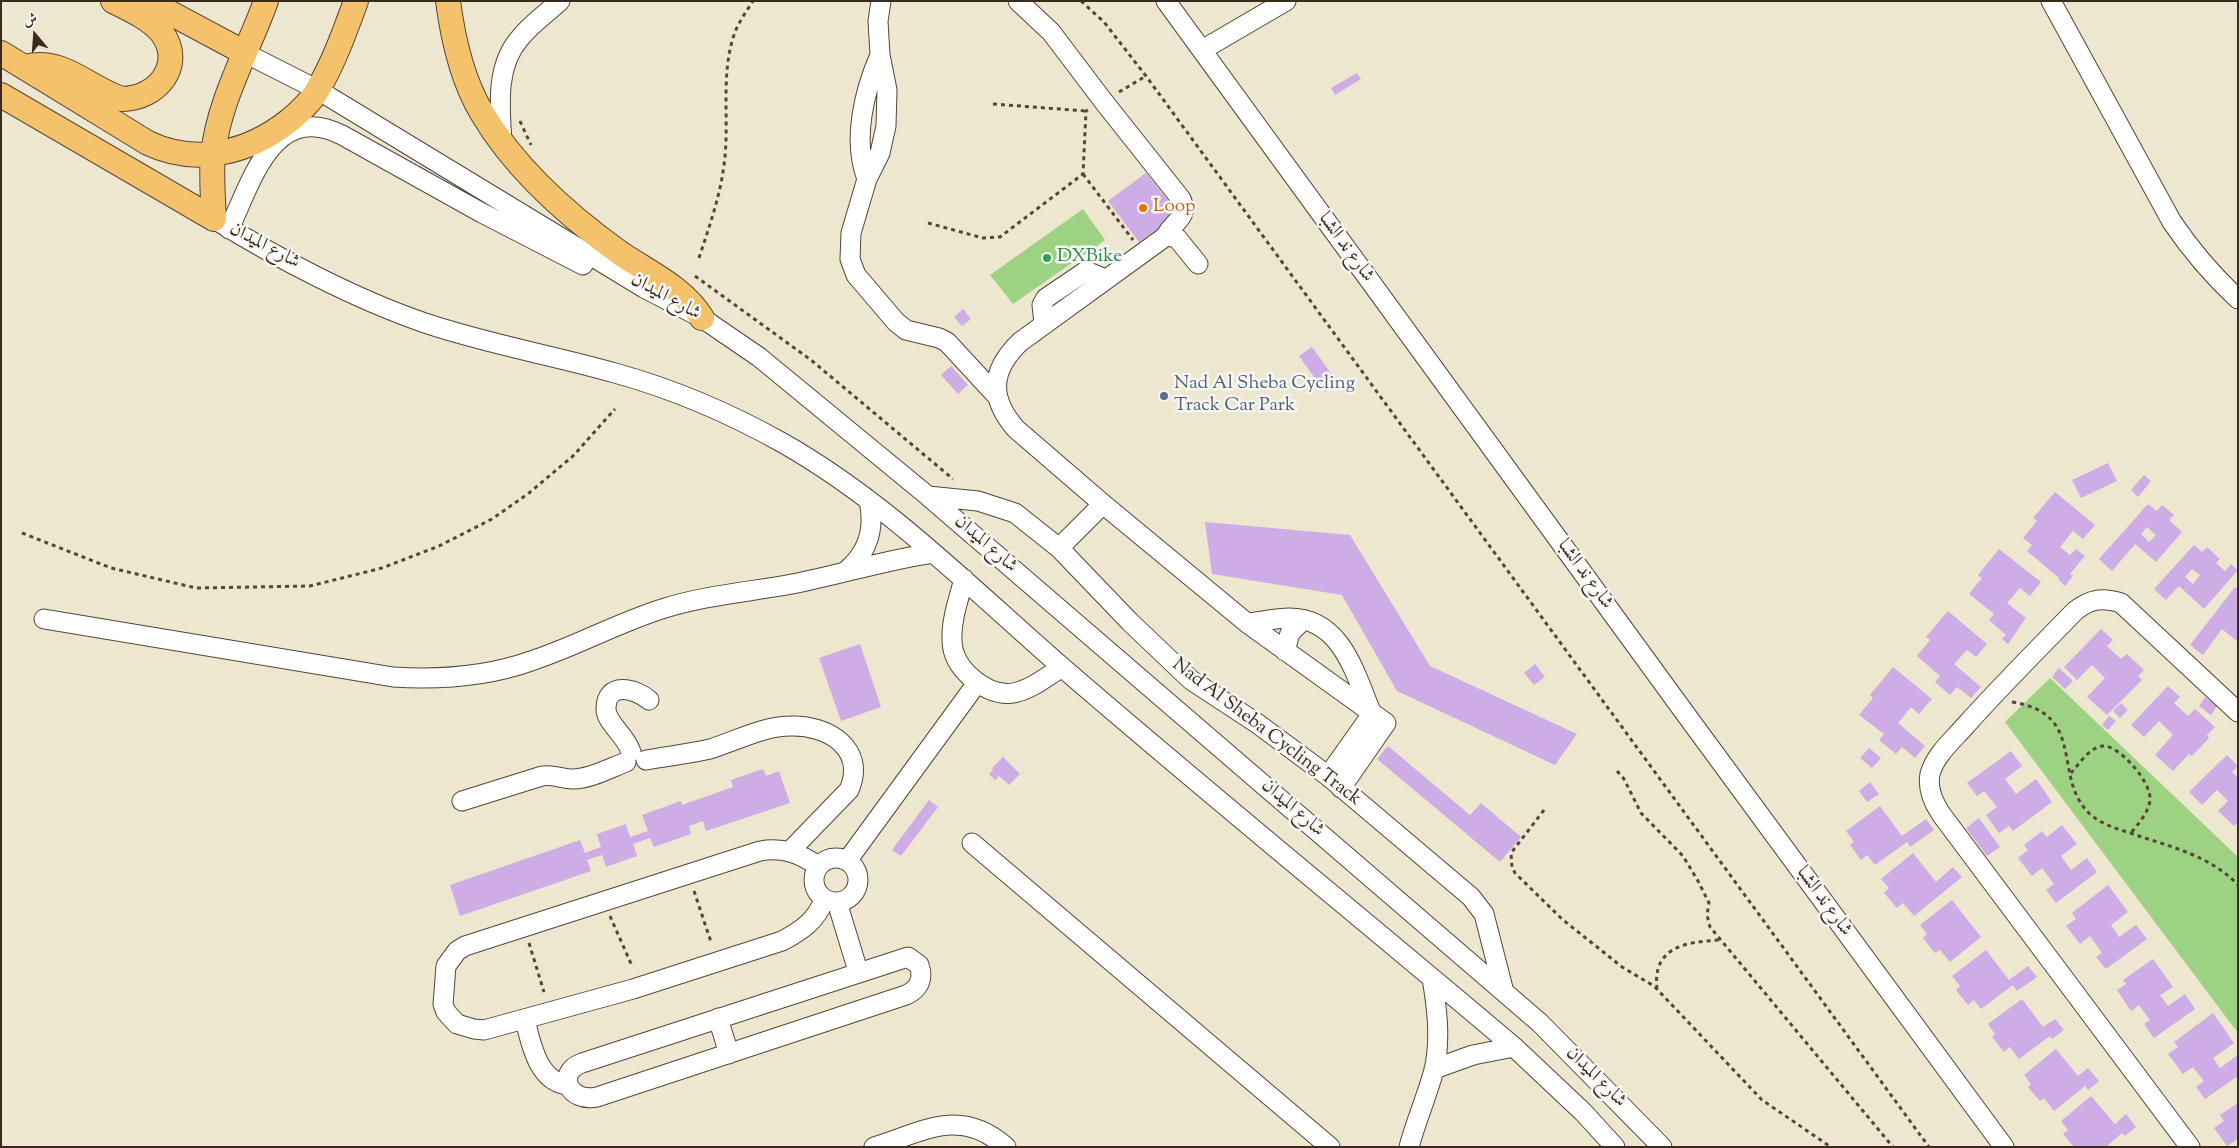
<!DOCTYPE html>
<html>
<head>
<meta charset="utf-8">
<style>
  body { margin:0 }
  #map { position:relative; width:2239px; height:1148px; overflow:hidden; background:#ece7ce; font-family:"Sorts Mill Goudy",Amiri,serif }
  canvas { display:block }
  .frame { position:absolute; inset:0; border:2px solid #3b2a1e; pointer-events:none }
  .north { position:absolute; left:10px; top:10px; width:50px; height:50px; -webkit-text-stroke:4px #f6f6f2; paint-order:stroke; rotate:342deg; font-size:14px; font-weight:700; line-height:20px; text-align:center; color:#3b2a1e }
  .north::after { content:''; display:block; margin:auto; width:18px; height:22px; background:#3b2a1e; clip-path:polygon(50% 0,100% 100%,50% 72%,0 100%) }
</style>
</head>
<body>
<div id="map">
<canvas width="2239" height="1148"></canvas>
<div class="frame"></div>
<div class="north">ش</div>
</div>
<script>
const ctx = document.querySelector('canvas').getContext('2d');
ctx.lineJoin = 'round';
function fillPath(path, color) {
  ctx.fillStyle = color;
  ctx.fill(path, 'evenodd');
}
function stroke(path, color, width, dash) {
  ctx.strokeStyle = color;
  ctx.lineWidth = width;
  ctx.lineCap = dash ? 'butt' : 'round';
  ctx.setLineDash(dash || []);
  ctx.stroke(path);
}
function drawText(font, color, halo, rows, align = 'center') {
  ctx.font = font + ' "Sorts Mill Goudy",Amiri,serif';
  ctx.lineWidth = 5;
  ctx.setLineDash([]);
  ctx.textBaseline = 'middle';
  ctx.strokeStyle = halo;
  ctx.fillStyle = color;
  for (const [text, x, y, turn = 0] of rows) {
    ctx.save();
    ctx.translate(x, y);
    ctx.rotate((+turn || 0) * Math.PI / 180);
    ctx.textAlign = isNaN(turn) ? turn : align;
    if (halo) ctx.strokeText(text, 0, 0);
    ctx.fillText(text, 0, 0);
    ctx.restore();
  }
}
fillPath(new Path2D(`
  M1083 209 1105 240 1013 304 990 275Z
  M2050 678 2238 857V1033L2005 722Z`), '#9dd283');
fillPath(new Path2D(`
  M1357 73 1361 79 1335 95 1331 88Z
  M1146 173 1179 214 1139 242 1108 201Z
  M963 309 971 319 962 326 954 317Z
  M1312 347 1338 383 1325 392 1299 356Z
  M951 366 968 385 958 394 941 375Z
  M2108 463 2117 481 2081 498 2072 480Z
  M2144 475 2151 481 2138 497 2131 490Z
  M2055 492 2095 525 2083 539 2073 531 2060 547 2070 555 2076 549 2085 556 2070 574 2073 576 2065 586 2058 579 2059 578 2027 551 2032 545 2023 538 2037 521 2033 518Z
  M2148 504 2157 511 2162 505 2174 515 2169 520 2182 532 2156 562 2135 544 2112 571 2099 559ZM2147 527 2156 535 2149 542 2141 534Z
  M1205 522 1350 535 1430 666 1577 734 1555 765 1397 691 1342 595 1212 574Z
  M2194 545 2202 552 2207 547 2220 559 2216 563 2225 571 2231 564 2238 570 2204 609 2179 586 2166 600 2154 589ZM2192 569 2200 575 2193 584 2185 577Z
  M1999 549 2041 582 2030 596 2020 588 2007 603 2026 618 2008 644 2002 639 2006 635 1989 620 1994 614 1969 594 1982 578 1978 575Z
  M2235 587 2238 589V642L2222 629 2203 655 2190 645Z
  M1948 611 1987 644 1976 657 1967 650 1954 664 1981 687 1971 698 1957 687 1950 695 1935 682 1940 676 1917 656 1930 640 1926 637Z
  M2101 629 2113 640 2107 646 2121 659 2127 654 2144 670 2138 676 2142 680 2107 715 2087 697 2105 678 2092 665 2077 680 2064 667Z
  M860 644 881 707 841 721 819 658Z
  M1535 664 1545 677 1534 685 1524 673Z
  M1893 667 1932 699 1919 714 1911 707 1898 723 1925 746 1915 758 1902 747 1896 754 1879 740 1884 734 1859 715 1873 698 1870 695Z
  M2059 668 2073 681 2065 689 2052 677Z
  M2168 686 2180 697 2174 703 2188 716 2195 709 2215 727 2207 735 2209 738 2192 756 2189 754 2173 771 2155 755 2173 735 2159 721 2144 737 2131 725Z
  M2205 697 2217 706 2211 715 2199 706Z
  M2121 703 2128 710 2120 718 2113 711Z
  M2109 716 2116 721 2108 730 2102 725Z
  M1388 746 1470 815 1481 803 1521 837 1500 862 1377 759Z
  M1869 748 1881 758 1872 768 1860 758Z
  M2011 751 2022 766 2005 779 2016 794 2036 779 2052 802 2013 831 2009 826 1999 833 1986 815 1997 807 1984 791 1977 796 1967 783Z
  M2227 755 2238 766 2232 772 2238 777V823L2234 826 2218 811 2228 801 2217 790 2202 805 2189 792Z
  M1003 757 1020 774 1009 785 999 776 995 780 989 774 993 770 992 768Z
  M763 769 766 776 779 771 790 803 706 831 703 821 689 826 691 834 654 847 650 838 633 844 637 856 606 867 602 855 587 860 591 871 460 916 450 885 580 840 585 853 601 847 597 834 626 824 630 837 648 831 642 815 681 801 682 805 733 787 731 780Z
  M1870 782 1879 794 1867 802 1859 791Z
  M929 800 938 807 901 856 892 850Z
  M1880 806 1902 836 1926 819 1934 830 1910 847 1907 842 1875 865 1867 855 1861 860 1850 845 1854 842 1846 831Z
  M1979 818 2000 847 1987 856 1966 828Z
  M2062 825 2077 844 2061 856 2071 870 2087 858 2097 872 2056 903 2046 890 2054 884 2042 868 2032 876 2018 858 2028 850 2024 845 2042 831 2047 837Z
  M1913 853 1936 882 1953 867 1962 877 1914 916 1903 903 1897 908 1884 893 1889 888 1881 879Z
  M2108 885 2128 912 2111 925 2119 937 2136 925 2147 939 2106 969 2096 957 2102 953 2090 936 2080 944 2066 926 2076 919 2072 913Z
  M1952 900 1981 937 1950 962 1940 950 1935 953 1923 938 1927 934 1920 925Z
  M1986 950 2009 980 2028 966 2037 977 2017 991 2013 985 1981 1009 1974 1000 1968 1005 1956 990 1960 986 1952 976Z
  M2153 959 2173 987 2160 995 2168 1006 2185 994 2195 1009 2154 1038 2144 1024 2150 1020 2139 1005 2131 1011 2117 990 2126 984 2123 980Z
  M2022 999 2043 1027 2055 1019 2064 1030 2052 1039 2050 1036 2019 1059 2010 1047 2004 1052 1992 1037 1995 1034 1988 1024Z
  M2213 1013 2234 1043 2213 1058 2220 1068 2238 1055V1076L2205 1099 2196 1087 2204 1081 2193 1067 2183 1074 2168 1054 2178 1047 2174 1042Z
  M2056 1049 2078 1076 2088 1068 2099 1081 2088 1090 2085 1086 2054 1111 2044 1098 2040 1101 2028 1087 2031 1084 2024 1075Z
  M2091 1096 2115 1124 2126 1114 2136 1127 2125 1136 2122 1133 2106 1147H2074L2063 1134 2068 1130 2061 1121Z
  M2238 1103V1139L2227 1146 2214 1128 2224 1121 2220 1115Z`), '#ceace6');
const minor = new Path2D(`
  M881 1 878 21 880 55 887 90 886 126 880 153 867 179 851 233 850 259 856 275 896 322 906 330 939 338 947 342 996 395
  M1018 1 1051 32 1104 102 1181 199C1190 218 1172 222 1166 236
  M1166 1 1687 716 2004 1147
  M2051 1 2172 222C2191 250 2212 275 2238 299
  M1202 50 1286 1
  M245 53 318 90 644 288 702 318 759 357 928 496 1540 1023 1662 1147
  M502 142C500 108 495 66 520 38 531 24 547 13 560 1
  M867 179C852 141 864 91 880 55
  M214 219C277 258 355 299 425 323 487 344 552 355 615 373 673 389 729 413 781 442 886 501 972 589 1063 668 1211 796 1364 920 1514 1047L1583 1112 1615 1147
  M229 229C252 181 273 101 342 135L482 213 583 265
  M1198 264 1177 238 1166 236 1162 239 1020 342C990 371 989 398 1016 429L1103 504 1247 623 1386 723 1341 788
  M1044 324 1042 305 1046 298 1086 271 1105 279
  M928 496 978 501 1015 513 1059 548 1130 622 1191 680 1258 724 1328 776 1471 897 1484 914 1504 992
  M1059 548 1103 504
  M846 571C868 553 875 528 869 501
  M964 579C959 598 951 620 952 640 952 656 961 669 973 679 1008 708 1030 688 1062 667
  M44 619 393 677C440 680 486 677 531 661 577 646 619 622 665 608 707 595 749 592 792 584 839 575 885 560 933 553
  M1247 623C1261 622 1275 618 1289 618 1342 618 1355 674 1372 714L1328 776
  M1285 651 1290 633 1303 620
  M631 752C626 735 606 723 606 709 606 681 635 688 649 700
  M646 760C667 756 689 754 710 749 736 741 763 726 791 726 828 725 867 749 849 790L790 851
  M462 801 542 776C553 774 562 779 573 779 590 779 610 768 626 762
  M972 843 1330 1147
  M814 880a22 22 0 1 1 44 0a22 22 0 1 1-44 0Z
  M847 861 977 683
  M818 866C799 853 783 847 760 851L465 946 457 951 446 966 443 1004 446 1012 457 1024 474 1029 484 1030 633 989 782 941C801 931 816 921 824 900
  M837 902 858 971
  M908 957 919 965C924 979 919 989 906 995L597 1097C569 1103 555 1073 582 1063Z
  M718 1018 729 1054
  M525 1020C531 1044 538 1082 568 1085
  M1434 1069 1473 1055 1514 1047
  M874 1147C925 1131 960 1107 1006 1147
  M1409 1147C1416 1121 1427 1096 1434 1070 1441 1040 1437 1008 1432 978
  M2190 1147 1941 814C1933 802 1927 789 1930 774 1935 755 1953 740 1966 725 2001 686 2038 649 2075 611 2090 599 2102 597 2121 603L2238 712`);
const major = new Path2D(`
  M148 1 245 53
  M448 1C453 39 462 80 482 113 515 169 567 215 620 253 648 272 684 288 702 318
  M1 53 148 143C196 166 249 153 290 120 300 111 312 101 318 89 334 62 345 31 356 1
  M25 67C63 57 88 88 122 99 157 99 185 65 162 33 151 19 129 9 113 1
  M1 95 214 219
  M214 219C213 198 211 175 213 154 219 100 248 51 266 1`);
stroke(minor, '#564638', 21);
stroke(major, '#564638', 26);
stroke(new Path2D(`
  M1081 1 1104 22 1146 76 1929 1147
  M1119 92 1146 76
  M993 104 1086 111
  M520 121 531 145
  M1083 174 1133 240
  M928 223 983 238 1000 237 1083 174 1086 111 1088 110
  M699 258C709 227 720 197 724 165 730 122 720 76 734 35 738 23 746 12 753 1
  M695 276 811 360 953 479
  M22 533 111 568 196 588 310 586 382 568 439 546 492 519 529 493 573 456 615 409
  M2012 702C2089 714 2050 778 2091 815 2103 825 2118 829 2133 834 2171 847 2209 855 2238 885
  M1617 771 1624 779 1641 813 1683 856 1698 881 1709 903 1707 915 1710 927 1893 1147
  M2071 773C2079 764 2089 748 2102 746 2119 744 2152 783 2150 800 2149 812 2138 824 2131 833
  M1544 810 1511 853 1512 867 1515 873 1562 919 1622 967 1654 986 1762 1100 1831 1147
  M694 891 711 942
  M610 916 632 966
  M529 943 544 992
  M1657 989C1652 946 1687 942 1720 940`), '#564638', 3, [4, 4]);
stroke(minor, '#fff', 19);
stroke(major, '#f4c26a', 24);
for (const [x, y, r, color] of [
  [1143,208,5,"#e8710a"],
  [1047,258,5,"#2e9e5b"],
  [1164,396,5,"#5c6f8a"]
]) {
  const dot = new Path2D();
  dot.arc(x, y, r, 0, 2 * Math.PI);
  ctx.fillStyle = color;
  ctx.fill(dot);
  stroke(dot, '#f6f6f2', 2);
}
drawText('19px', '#c56008', '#f6f6f2', [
  ["Loop",1153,208]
], 'left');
drawText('19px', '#3b2a1e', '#f6f6f2', [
  ["شارع الميدان",264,247,28],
  ["شارع ند الشبا",1345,248,54],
  ["شارع الميدان",665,298,29],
  ["شارع الميدان",985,545,41],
  ["شارع ند الشبا",1584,575,54],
  ["Nad Al Sheba Cycling Track",1266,733,37],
  ["شارع الميدان",1292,809,41],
  ["شارع ند الشبا",1823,902,54],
  ["شارع الميدان",1595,1078,45]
]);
drawText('19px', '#27864d', '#f6f6f2', [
  ["DXBike",1057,258]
], 'left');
drawText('19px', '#4e5e75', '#f6f6f2', [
  ["Nad Al Sheba Cycling",1174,385],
  ["Track Car Park",1174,407]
], 'left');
</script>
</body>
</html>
